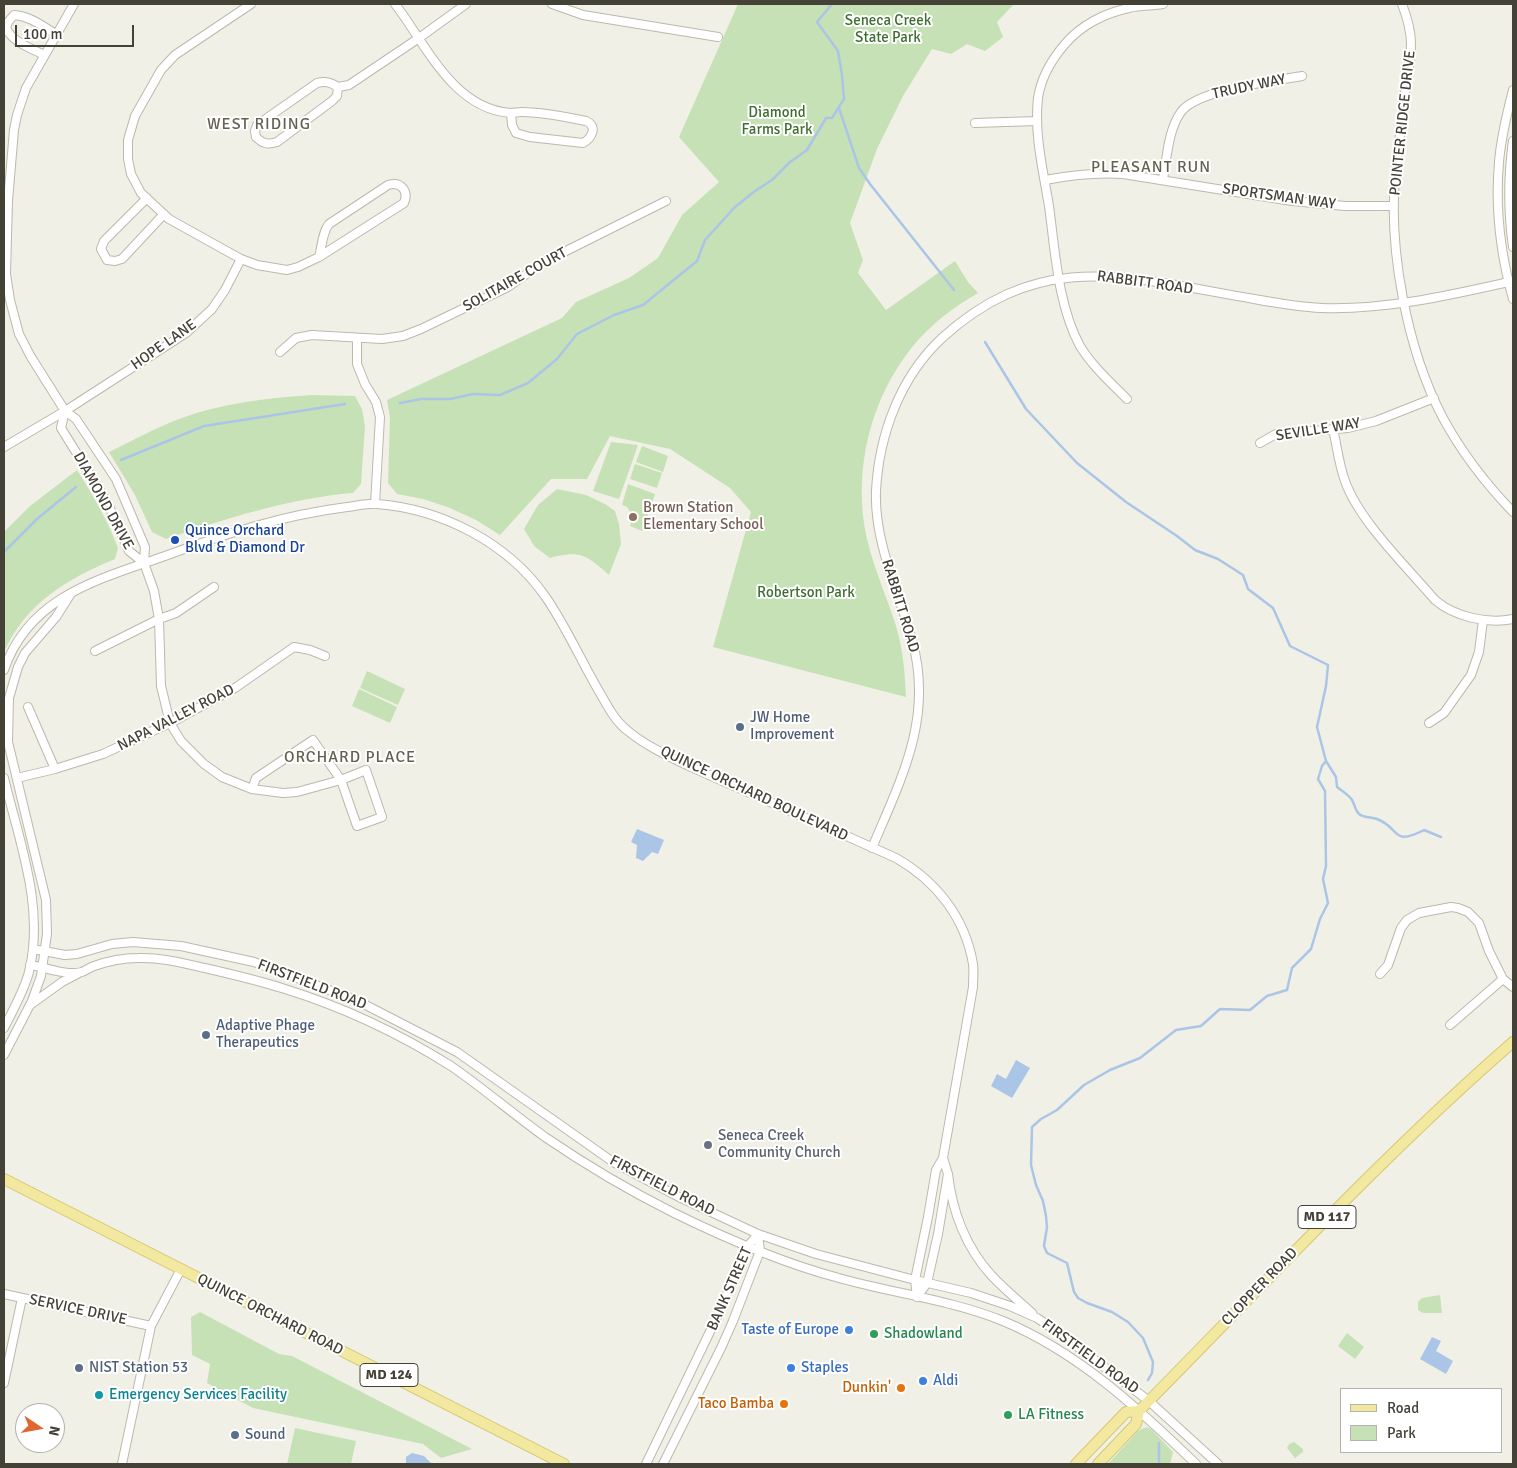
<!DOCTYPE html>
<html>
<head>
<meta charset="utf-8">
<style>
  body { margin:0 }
  #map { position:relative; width:1517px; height:1468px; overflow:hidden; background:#f1f0e7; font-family:Signika,sans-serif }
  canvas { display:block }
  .frame { position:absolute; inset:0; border:5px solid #444137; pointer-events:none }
  .legend { position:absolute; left:1340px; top:1388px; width:162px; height:65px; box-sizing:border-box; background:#fff; border:1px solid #b4b3af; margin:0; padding:6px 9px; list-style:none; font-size:15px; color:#444137 }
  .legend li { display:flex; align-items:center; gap:10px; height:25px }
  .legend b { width:25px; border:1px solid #b4b3af }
  .north { position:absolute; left:15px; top:1403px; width:50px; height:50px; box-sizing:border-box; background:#fff; border:1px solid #b4b3af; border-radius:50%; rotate:102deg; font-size:14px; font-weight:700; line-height:20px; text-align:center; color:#444137 }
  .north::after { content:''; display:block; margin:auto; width:18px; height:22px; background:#e06730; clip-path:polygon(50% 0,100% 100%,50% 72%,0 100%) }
  .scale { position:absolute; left:15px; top:25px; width:119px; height:22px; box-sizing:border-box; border:2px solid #444137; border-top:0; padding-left:6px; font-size:15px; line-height:18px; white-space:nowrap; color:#444137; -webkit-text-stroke:4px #fff; paint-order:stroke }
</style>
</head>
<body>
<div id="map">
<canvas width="1517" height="1468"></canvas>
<div class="frame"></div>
<ul class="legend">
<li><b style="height:6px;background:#f2e8a0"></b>Road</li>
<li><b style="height:14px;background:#c6e1b5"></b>Park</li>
</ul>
<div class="north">N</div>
<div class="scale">100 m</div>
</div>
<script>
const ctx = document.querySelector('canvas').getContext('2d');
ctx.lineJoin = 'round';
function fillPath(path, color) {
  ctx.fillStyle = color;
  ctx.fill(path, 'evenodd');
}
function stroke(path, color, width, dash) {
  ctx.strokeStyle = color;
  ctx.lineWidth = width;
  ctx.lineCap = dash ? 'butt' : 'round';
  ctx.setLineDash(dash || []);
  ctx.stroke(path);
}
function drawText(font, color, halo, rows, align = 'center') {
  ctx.font = font + ' Signika,sans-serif';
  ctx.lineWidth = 4;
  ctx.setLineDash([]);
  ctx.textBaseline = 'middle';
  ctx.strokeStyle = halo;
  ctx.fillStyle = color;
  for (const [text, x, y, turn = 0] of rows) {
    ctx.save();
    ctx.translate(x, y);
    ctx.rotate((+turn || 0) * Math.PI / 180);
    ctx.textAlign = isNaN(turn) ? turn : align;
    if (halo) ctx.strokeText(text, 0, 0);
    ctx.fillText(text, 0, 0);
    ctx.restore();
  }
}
fillPath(new Path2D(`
  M738 4H1014L997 22 1003 37 985 51 967 44 951 54 932 49 903 96 877 149 850 223 863 260 858 273 886 310 955 261 968 282 978 293C954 307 931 324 913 346 870 399 852 472 867 539 874 569 887 597 896 626 903 649 905 673 906 697L713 647 751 512 730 488 670 449 610 436 587 479H551L500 535 476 520 450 508 423 499 397 494 388 483 390 418 387 400 562 318 576 302 629 278 658 258 682 215 719 182 679 137Z
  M312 395 355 396 362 409 365 426 361 484 353 493C291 498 224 519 166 539L152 532 135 495 109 452C132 441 155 428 179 419 221 403 267 398 312 395Z
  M611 442 638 445 619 499 593 491Z
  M642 446 668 456 663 472 636 462Z
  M635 464 662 473 657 488 630 479Z
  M77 470C93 495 108 521 118 548L115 559C67 579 26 603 4 652V532L30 506Z
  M628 484 655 494 642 531 630 526 633 516 627 507 622 505Z
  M557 489 586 495 605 504 615 511 619 524 621 544 609 575C586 555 581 550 550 558L534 546 524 529 538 505Z
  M367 671 405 689 398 705 360 688Z
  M359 689 397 707 390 723 352 706Z
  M1440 1295 1442 1313H1423L1418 1310V1302L1422 1298Z
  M200 1312 279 1354 292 1356 472 1449 441 1458 423 1444 253 1408 207 1383 210 1364 192 1355 191 1317Z
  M1347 1333 1364 1347 1355 1359 1338 1346Z
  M1146 1427 1151 1429 1173 1452 1170 1464H1108L1138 1431Z
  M295 1428 356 1441 351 1464H287Z
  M1294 1442 1303 1449V1452L1295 1458 1287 1448 1289 1444Z`), '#c6e1b5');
fillPath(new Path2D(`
  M637 829 664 840 658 854 652 852 643 861 636 858 637 845 631 842Z
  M1016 1060 1030 1068 1012 1098 991 1086 997 1074 1006 1079Z
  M1432 1337 1441 1341 1436 1351 1453 1361 1446 1374 1420 1359Z
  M412 1453 424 1456 432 1464H406V1457Z`), '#abc5e7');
stroke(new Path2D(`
  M839 108 859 168 870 184 954 290
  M985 342 1026 409 1077 463 1126 502 1177 536 1195 550 1218 559 1243 575 1248 589 1273 608 1290 646 1328 665 1326 686 1317 727 1326 761 1322 766 1318 779 1325 791 1326 866 1323 879 1328 903 1320 919 1311 949 1292 968 1287 990 1267 996 1250 1010 1220 1009 1201 1026 1176 1030 1140 1058 1110 1070 1084 1085 1057 1110 1041 1119 1032 1127 1031 1165 1036 1185 1043 1201 1046 1216 1047 1227 1044 1246 1047 1253 1067 1263 1074 1292 1078 1298 1087 1303 1112 1312 1128 1322 1143 1338 1153 1362 1152 1373 1148 1380
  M400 403 421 399H450L473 394 500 395 528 383 557 359 577 334 614 315 643 305 697 261 705 240 735 207 755 191 772 180 790 162 807 150 826 118H832L844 99 842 75 838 51 817 22 832 4
  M121 460 204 426 345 404
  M4 552 37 519 76 487
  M1326 761 1336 777 1337 787C1342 791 1349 795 1352 800 1355 805 1355 810 1359 814 1364 818 1372 817 1377 819 1401 828 1391 847 1424 830L1441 837
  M1159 1443V1464`), '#abc5e7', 2.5);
const minor = new Path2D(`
  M74 4 26 88 17 115 14 130 8 201 6 274 10 300 19 334 31 357 65 411 76 419 116 479 145 547 144 563 154 591 159 619 161 686 170 723 181 741 204 764 222 777 252 789 283 793 297 792 341 780 313 740 256 778 252 789
  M251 4 175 55 161 70 135 116 128 140V159L131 174 141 193 169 219 241 259 257 265 287 270 298 267 319 257 404 203C409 191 401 181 388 185L329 224C322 233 322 246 319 257
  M395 4C426 44 452 108 510 113 514 113 518 112 522 112 543 112 565 117 586 121 598 126 592 138 583 143L530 137 516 133 512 125 511 113
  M552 4 583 15 718 37
  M1402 4C1407 17 1411 30 1411 44 1411 58 1408 72 1406 86 1403 113 1399 141 1396 168 1387 246 1407 350 1443 418 1462 453 1486 484 1513 512
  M44 55C31 48 12 42 6 28L8 22 14 15C30 16 42 26 56 34
  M338 87 337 96 332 101 277 142C268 145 263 144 256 137L255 131 257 125 317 83C325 81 330 82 338 87L349 85 419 38 466 4
  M1513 90C1507 113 1501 137 1499 162 1495 207 1501 256 1513 299
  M975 123 1037 121
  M1513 141C1508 176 1508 212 1513 247
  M1163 179C1167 158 1168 130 1181 112 1197 90 1273 81 1302 76
  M1045 180C1071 175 1096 172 1123 174L1292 201 1345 206H1394
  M147 198 104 241 101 249 107 260 115 261 122 259 164 214
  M357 338V364L365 384 376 402 380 417 375 504
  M280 352 296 338 312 335 382 339 403 336 421 329 508 287 542 263 666 201
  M1127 399C1111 383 1092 366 1080 346 1058 306 1055 250 1049 206 1043 170 1034 134 1038 98 1041 78 1052 59 1065 44 1081 25 1105 13 1129 8 1140 5 1152 6 1163 4
  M65 411 61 428 107 502 129 551 144 563
  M1333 429C1337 446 1339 465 1345 481 1359 521 1407 567 1435 600 1455 617 1487 624 1513 619
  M1260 443 1276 434 1348 428 1376 421 1434 398
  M4 447 65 411 186 333 212 309 225 290 241 259
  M95 651 159 619 176 613 214 587
  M4 670C29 596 100 579 165 556 224 534 284 515 347 507 357 506 367 503 377 504 441 509 507 542 545 596 566 626 581 661 600 693 608 707 615 721 628 731 646 746 670 757 691 767L896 858C936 881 965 917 973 964 974 971 973 979 973 987L943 1158 936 1170 928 1217 915 1280 917 1297
  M28 707 55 769
  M1429 723 1444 713 1471 675 1479 652 1483 620
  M366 770 382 817 357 826 341 780Z
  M4 778C19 841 45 907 29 972 24 991 13 1010 4 1028
  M17 778 55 769 103 754 170 723 235 688 294 647 310 650 325 656
  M872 848C901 779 934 718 912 640 899 591 874 543 876 491 879 435 900 377 942 338 1043 246 1133 279 1254 299 1276 303 1299 307 1322 308 1387 310 1450 295 1513 281
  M33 949 65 955 77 954 112 944 133 942 181 946 254 962 356 1000 457 1052 613 1162 681 1198 758 1234 816 1254 915 1280 971 1293 1010 1306 1037 1318 1058 1332 1149 1401 1218 1464
  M30 965C46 967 65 976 82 972 86 970 89 968 94 966 108 961 123 958 138 958 162 957 186 964 209 969 235 975 260 981 285 989 343 1007 400 1034 451 1066 483 1088 513 1114 545 1137 586 1165 630 1191 674 1213 727 1239 782 1263 839 1278 892 1293 951 1300 1003 1321 1078 1352 1139 1409 1196 1464
  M1380 974 1388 965 1401 928 1407 920 1419 913 1451 907 1458 908 1468 912 1479 923 1489 951 1503 979 1513 987
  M30 1005 62 982 79 973
  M1450 1025 1503 979
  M4 1055 32 1001 41 976 47 934 46 900 8 742 9 698 18 667 25 653 56 617 70 595
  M948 1174C952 1211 966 1248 992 1276 1004 1289 1019 1301 1032 1313
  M4 1294 151 1326
  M917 1297 927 1283 938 1234 948 1174 943 1158
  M4 1383 22 1298
  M122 1464 151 1326 181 1269
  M646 1464 718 1315 748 1246 758 1234
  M663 1464 721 1348 733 1321 760 1251 758 1234`);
const major = new Path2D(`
  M4 1179 564 1464
  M1076 1464 1126 1412 1139 1411
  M1098 1464 1136 1424 1139 1411C1263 1286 1381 1157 1513 1042`);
stroke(minor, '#bcb9ab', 10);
stroke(major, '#d5c772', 12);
stroke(minor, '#fff', 8);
stroke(major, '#f2e8a0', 10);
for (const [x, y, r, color] of [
  [633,517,5,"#8d6e63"],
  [175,540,5,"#1a4fb4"],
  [740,727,5,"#5c6f8a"],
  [206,1035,5,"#5c6f8a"],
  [708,1145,5,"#6b7280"],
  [849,1330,5,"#3f7fe0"],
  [874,1334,5,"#2e9e5b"],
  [79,1368,5,"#5c6f8a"],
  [791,1368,5,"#3f7fe0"],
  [923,1381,5,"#3f7fe0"],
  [901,1388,5,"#e8710a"],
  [99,1395,5,"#0f9aa8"],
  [784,1404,5,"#e8710a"],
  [1008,1415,5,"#2e9e5b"],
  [235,1435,5,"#5c6f8a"]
]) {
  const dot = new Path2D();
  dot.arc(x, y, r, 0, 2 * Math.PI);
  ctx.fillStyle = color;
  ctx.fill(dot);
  stroke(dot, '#fff', 2);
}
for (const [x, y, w] of [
  [1327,1217,58],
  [389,1375,58]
]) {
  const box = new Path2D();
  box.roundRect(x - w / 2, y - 11.5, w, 23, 4);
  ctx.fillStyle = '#fff';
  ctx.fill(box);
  stroke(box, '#444137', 1);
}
drawText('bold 14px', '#444137', null, [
  ["MD 117",1327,1217],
  ["MD 124",389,1375]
]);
drawText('15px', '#3f6e31', '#fff', [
  ["Seneca Creek",888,21],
  ["State Park",888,38],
  ["Diamond",777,113],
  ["Farms Park",777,130],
  ["Robertson Park",806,593]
]);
drawText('15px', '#444137', '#fff', [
  ["TRUDY WAY",1249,87,-12],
  ["POINTER RIDGE DRIVE",1403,123,-84],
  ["SPORTSMAN WAY",1279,197,8],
  ["SOLITAIRE COURT",515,280,-29],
  ["RABBITT ROAD",1145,283,8],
  ["HOPE LANE",164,345,-35],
  ["SEVILLE WAY",1318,430,-9],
  ["DIAMOND DRIVE",103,501,61],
  ["RABBITT ROAD",900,606,73],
  ["NAPA VALLEY ROAD",176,718,-27],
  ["QUINCE ORCHARD BOULEVARD",754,794,25],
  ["FIRSTFIELD ROAD",312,985,21],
  ["FIRSTFIELD ROAD",662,1186,27],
  ["CLOPPER ROAD",1260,1287,-46],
  ["BANK STREET",730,1289,-66],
  ["SERVICE DRIVE",78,1310,12],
  ["QUINCE ORCHARD ROAD",270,1315,27],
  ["FIRSTFIELD ROAD",1090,1357,36]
]);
drawText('15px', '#785e54', '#fff', [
  ["Brown Station",643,508],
  ["Elementary School",643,525]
], 'left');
drawText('15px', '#164399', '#fff', [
  ["Quince Orchard",185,531],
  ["Blvd & Diamond Dr",185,548]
], 'left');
drawText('15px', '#4e5e75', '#fff', [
  ["JW Home",750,718],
  ["Improvement",750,735],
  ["Adaptive Phage",216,1026],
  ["Therapeutics",216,1043],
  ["NIST Station 53",89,1368],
  ["Sound",245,1435]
], 'left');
drawText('15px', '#5b616d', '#fff', [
  ["Seneca Creek",718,1136],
  ["Community Church",718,1153]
], 'left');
drawText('15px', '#366cbe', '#fff', [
  ["Taste of Europe",839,1330,"right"],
  ["Staples",801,1368],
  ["Aldi",933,1381]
], 'left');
drawText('15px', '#27864d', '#fff', [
  ["Shadowland",884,1334],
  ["LA Fitness",1018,1415]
], 'left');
drawText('15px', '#c56008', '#fff', [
  ["Dunkin'",891,1388],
  ["Taco Bamba",774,1404]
], 'right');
drawText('15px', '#0d838f', '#fff', [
  ["Emergency Services Facility",109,1395]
], 'left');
ctx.letterSpacing = '1px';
drawText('16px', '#656050', '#fff', [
  ["WEST RIDING",259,125],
  ["PLEASANT RUN",1151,168],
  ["ORCHARD PLACE",350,758]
]);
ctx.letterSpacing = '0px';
</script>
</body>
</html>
